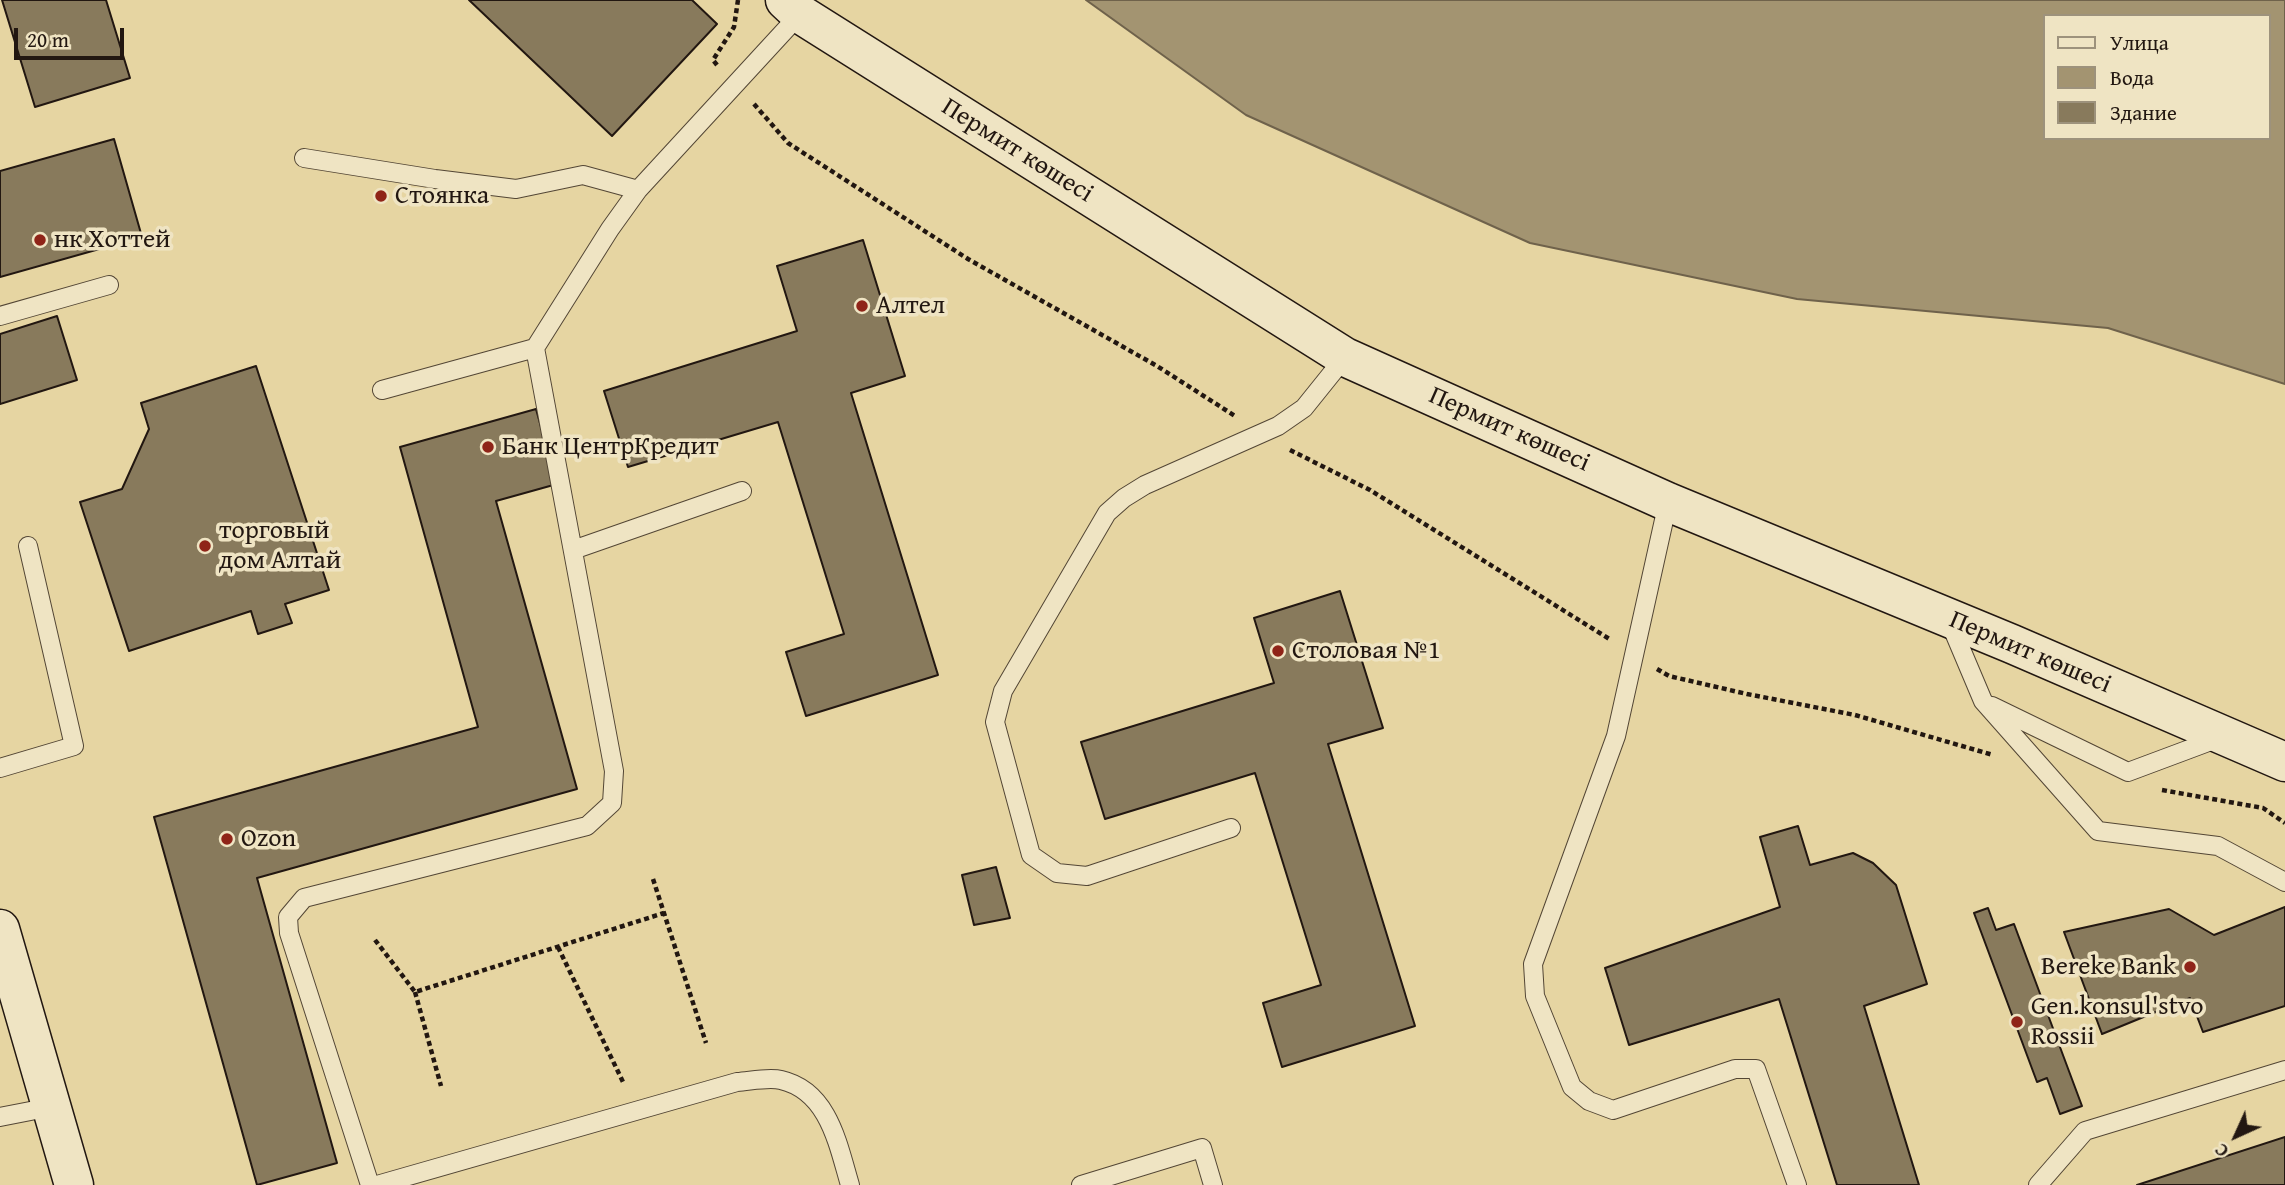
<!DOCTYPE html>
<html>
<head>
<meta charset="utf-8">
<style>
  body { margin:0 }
  #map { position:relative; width:2285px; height:1185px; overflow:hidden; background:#e6d5a2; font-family:"Gentium Book Plus",serif }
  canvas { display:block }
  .legend { position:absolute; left:2043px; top:14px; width:228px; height:126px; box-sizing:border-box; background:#efe4c3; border:2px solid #9d927c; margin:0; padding:9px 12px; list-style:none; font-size:21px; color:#221711 }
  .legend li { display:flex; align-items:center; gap:14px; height:35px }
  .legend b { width:35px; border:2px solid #9d927c }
  .north { position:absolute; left:2201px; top:1101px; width:70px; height:70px; -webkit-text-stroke:5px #efe4c3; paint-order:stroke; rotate:225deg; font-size:19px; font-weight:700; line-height:28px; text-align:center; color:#221711 }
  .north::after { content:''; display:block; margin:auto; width:24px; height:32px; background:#221711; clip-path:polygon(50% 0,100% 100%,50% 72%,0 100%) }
  .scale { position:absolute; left:14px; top:28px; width:110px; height:32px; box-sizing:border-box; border:4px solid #221711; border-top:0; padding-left:9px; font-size:21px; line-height:24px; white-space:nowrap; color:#221711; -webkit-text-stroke:5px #efe4c3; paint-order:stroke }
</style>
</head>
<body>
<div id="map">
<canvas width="2285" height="1185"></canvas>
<ul class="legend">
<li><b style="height:9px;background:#efe4c3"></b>Улица</li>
<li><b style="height:19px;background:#a39471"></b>Вода</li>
<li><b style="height:19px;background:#887a5c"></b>Здание</li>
</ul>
<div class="north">С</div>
<div class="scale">20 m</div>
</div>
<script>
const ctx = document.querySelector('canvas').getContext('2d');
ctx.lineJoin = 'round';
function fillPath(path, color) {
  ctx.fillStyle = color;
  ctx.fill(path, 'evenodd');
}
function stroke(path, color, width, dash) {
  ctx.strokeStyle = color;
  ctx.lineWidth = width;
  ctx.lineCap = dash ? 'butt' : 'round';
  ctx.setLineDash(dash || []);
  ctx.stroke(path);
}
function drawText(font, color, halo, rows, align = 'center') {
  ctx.font = font + ' "Gentium Book Plus",serif';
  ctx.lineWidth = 7;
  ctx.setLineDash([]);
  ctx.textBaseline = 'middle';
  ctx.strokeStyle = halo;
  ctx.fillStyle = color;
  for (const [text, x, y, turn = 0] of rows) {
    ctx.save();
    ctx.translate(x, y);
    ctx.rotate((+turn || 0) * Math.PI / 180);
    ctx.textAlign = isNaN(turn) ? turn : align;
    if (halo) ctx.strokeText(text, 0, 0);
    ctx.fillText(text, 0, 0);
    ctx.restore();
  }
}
const water = new Path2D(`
  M1086 0H2285V384L2108 328 1797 299 1530 243 1246 115ZM2045 16H2269V138H2045Z`);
fillPath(water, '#a39471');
stroke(water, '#6f624b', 2);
const building = new Path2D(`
  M2 0H106L130 78 35 107Z
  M469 0H692L717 24 612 136Z
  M114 139 142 237 0 277V171Z
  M863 240 905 376 851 393 938 675 806 716 786 652 844 634 778 422 628 467 604 391 797 331 777 266Z
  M57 316 77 380 0 404V334Z
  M256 366 329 590 285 604 292 623 258 634 251 611 129 651 80 502 122 489 149 429 141 403Z
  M536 409 557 484 496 501 577 789 257 878 337 1163 257 1185 154 817 478 727 400 447Z
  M1340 591 1383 728 1328 744 1415 1026 1282 1067 1263 1003 1321 985 1255 773 1105 819 1081 742 1274 683 1254 618Z
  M1798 826 1810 865 1853 853 1873 863 1896 885 1927 984 1864 1006 1919 1185H1837L1779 999 1629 1045 1605 968 1780 907 1760 837Z
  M996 867 1010 918 974 925 962 875Z
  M2285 907V1006L2203 1032 2190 998 2102 1034 2064 932 2169 909 2214 935Z
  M1988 908 1996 930 2014 924 2082 1106 2060 1114 2047 1078 2037 1082 1974 913Z
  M2285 1137V1185H2137Z`);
fillPath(building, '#887a5c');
stroke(building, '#221711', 2);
const lane = new Path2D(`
  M304 158 435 179 516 189 583 175 638 190
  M0 316 109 285
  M382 390 535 348
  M1668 502 1616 736 1533 964 1535 996 1572 1087 1589 1101 1613 1110 1735 1069H1756L1797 1185
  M573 550 742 491
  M1950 623 1983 701 2098 831 2218 846 2285 882
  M1992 706 2128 772 2219 738
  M0 768 74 746 28 546
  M1231 828 1087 876 1057 873 1031 855 995 722 1003 691 1107 513 1124 498 1145 485 1278 426 1304 408 1345 357
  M0 1117 51 1107
  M370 1185 289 933 288 917 304 898 587 826 612 803 614 771 535 348 610 229 638 190 800 14
  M377 1185 737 1082C751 1081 769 1077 781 1080 829 1091 838 1145 850 1185
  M1081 1185 1202 1148 1213 1185
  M2038 1185 2085 1131 2285 1070`);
const secondary = new Path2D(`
  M785 0 800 14 1345 357 1668 502 2012 644 2285 762
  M0 929 74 1185`);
stroke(lane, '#534635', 20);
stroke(secondary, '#221711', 41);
stroke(new Path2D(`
  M717 65 713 60 734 27 738 0
  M754 104 788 143 968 259 1157 366 1235 416
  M1290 450 1370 490 1611 640
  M1657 669 1669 676 1747 694 1855 715 1993 755
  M2162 790 2263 808 2285 823
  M653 879 706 1043
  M375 940 415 992 664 913
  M558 947 624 1084
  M415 992 441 1086`), '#221711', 4.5, [5, 3.5]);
stroke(lane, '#efe4c3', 18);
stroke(secondary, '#efe4c3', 38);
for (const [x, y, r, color] of [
  [381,196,7,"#8f2418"],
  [40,240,7,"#8f2418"],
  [862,306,7,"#8f2418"],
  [488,447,7,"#8f2418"],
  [205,546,7,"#8f2418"],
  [1278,651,7,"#8f2418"],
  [227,839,7,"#8f2418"],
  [2190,967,7,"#8f2418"],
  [2017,1022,7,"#8f2418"]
]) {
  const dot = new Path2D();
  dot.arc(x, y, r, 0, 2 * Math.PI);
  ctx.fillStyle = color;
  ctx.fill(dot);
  stroke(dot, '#efe4c3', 2.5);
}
drawText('26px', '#221711', '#efe4c3', [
  ["Пермит көшесі",1017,151,32],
  ["Пермит көшесі",1509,430,24],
  ["Пермит көшесі",2030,653,23]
]);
drawText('26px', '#221711', '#efe4c3', [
  ["Стоянка",395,196],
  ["нк Хоттей",54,240],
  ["Алтел",876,306],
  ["Банк ЦентрКредит",502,447],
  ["торговый",219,531],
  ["дом Алтай",219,561],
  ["Столовая №1",1292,651],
  ["Ozon",241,839],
  ["Bereke Bank",2176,967,"right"],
  ["Gen.konsul'stvo",2031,1007],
  ["Rossii",2031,1037]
], 'left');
</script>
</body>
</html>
